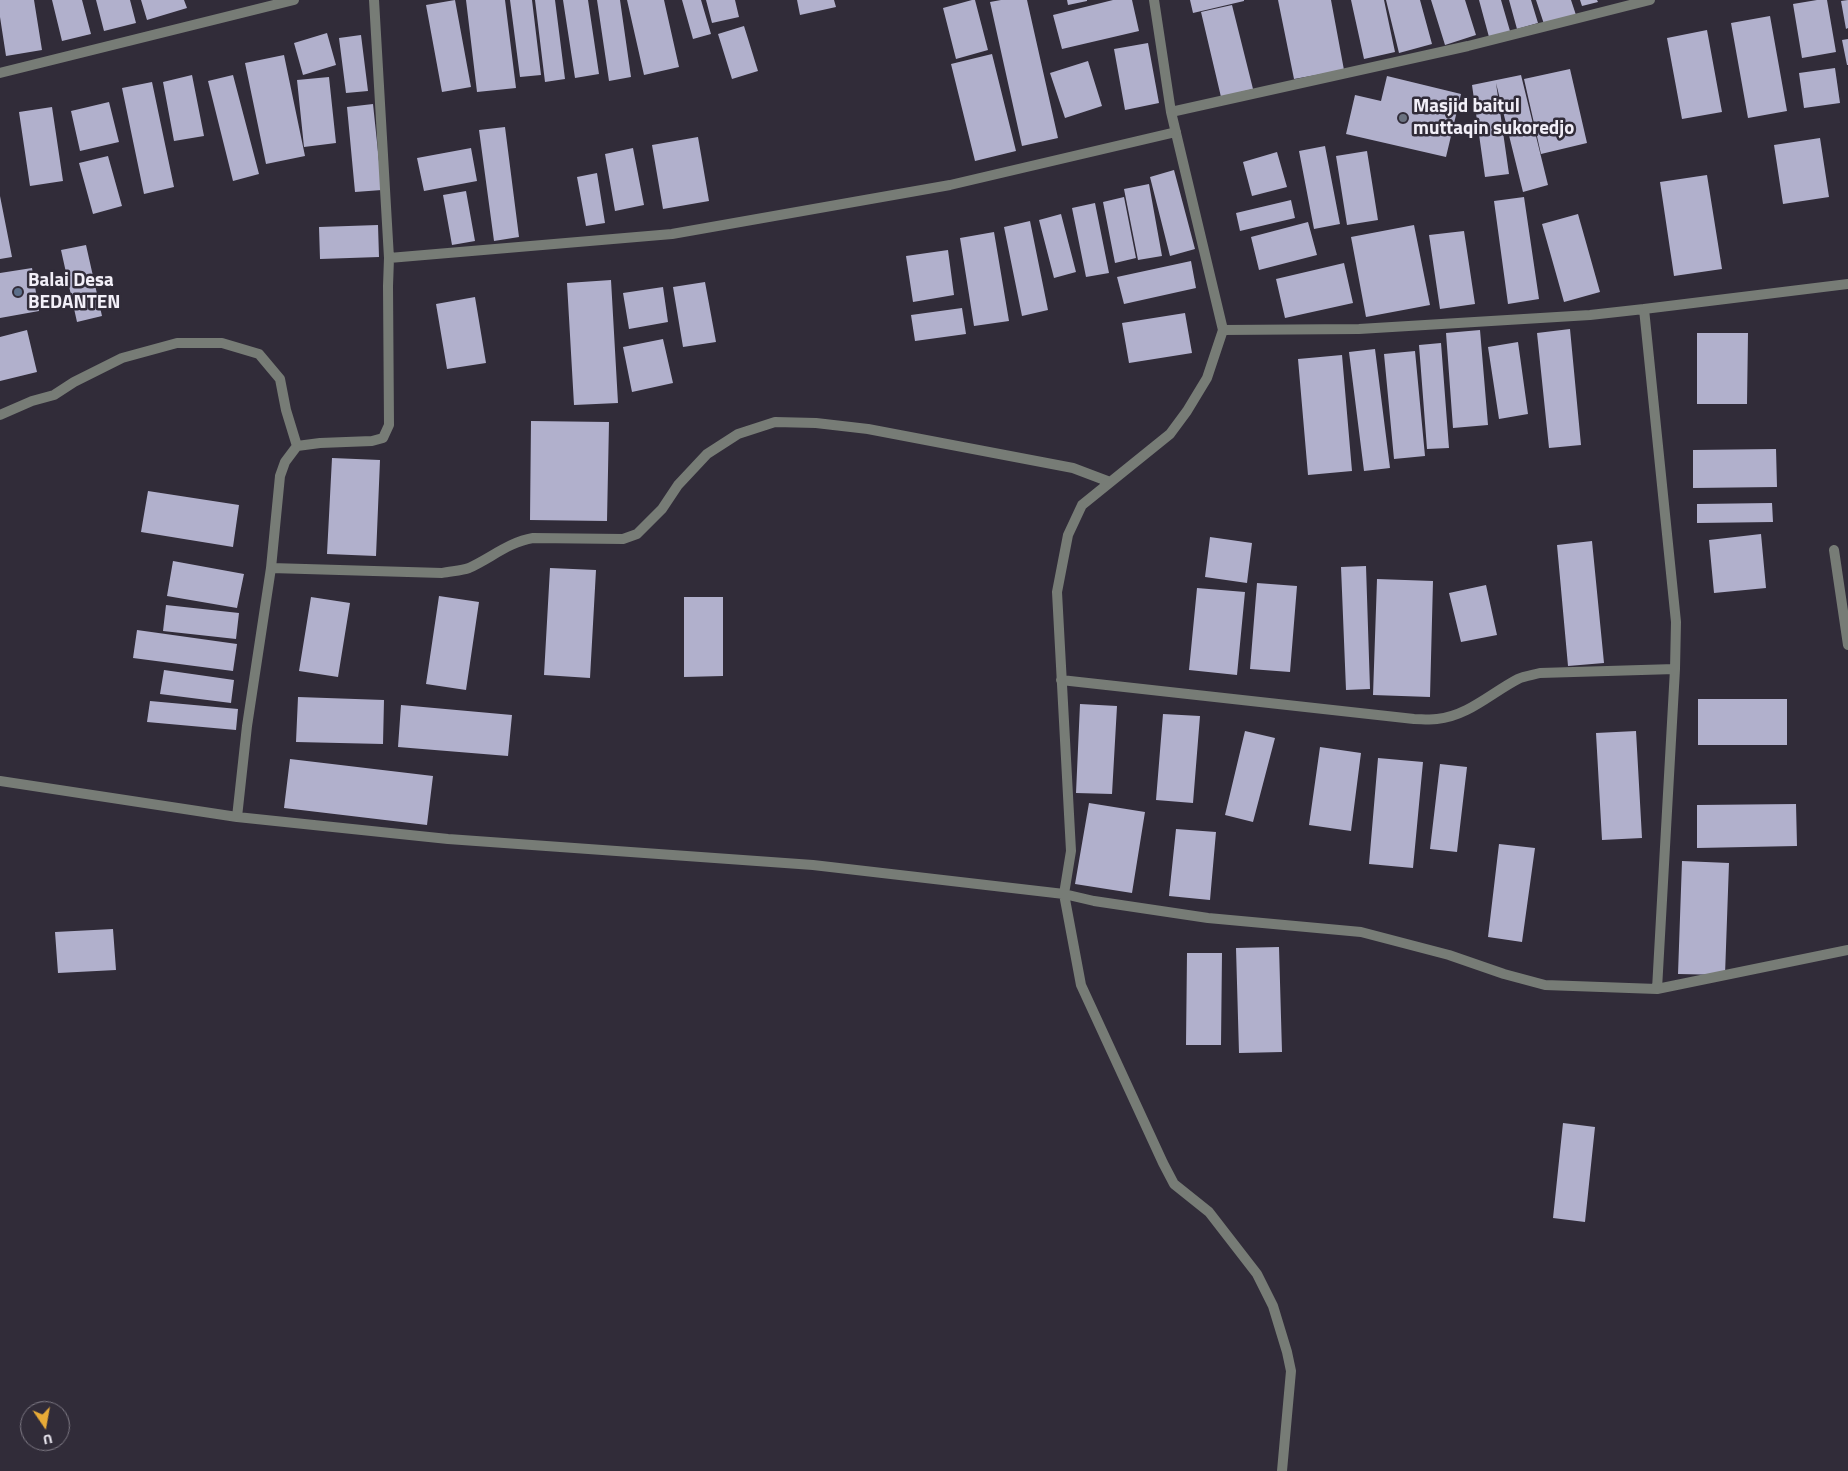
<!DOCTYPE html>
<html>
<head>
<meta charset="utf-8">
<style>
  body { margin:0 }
  #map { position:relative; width:1848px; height:1471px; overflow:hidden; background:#312c39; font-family:"Titillium Web",sans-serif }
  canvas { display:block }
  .north { position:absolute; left:20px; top:1401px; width:50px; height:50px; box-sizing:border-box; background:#312c39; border:1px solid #7e7a85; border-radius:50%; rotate:168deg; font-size:14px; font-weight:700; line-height:20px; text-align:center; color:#f2eff8 }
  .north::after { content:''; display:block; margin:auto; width:18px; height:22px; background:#e8ab37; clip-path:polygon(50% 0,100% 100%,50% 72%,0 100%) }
</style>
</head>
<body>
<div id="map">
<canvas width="1848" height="1471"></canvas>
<div class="north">U</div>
</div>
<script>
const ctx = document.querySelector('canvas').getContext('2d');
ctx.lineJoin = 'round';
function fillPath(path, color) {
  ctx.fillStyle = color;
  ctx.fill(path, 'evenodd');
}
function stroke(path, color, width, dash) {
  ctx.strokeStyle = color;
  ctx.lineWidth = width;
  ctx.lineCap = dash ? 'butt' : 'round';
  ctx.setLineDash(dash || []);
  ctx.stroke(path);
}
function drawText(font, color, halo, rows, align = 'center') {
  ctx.font = font + ' "Titillium Web",sans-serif';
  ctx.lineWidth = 5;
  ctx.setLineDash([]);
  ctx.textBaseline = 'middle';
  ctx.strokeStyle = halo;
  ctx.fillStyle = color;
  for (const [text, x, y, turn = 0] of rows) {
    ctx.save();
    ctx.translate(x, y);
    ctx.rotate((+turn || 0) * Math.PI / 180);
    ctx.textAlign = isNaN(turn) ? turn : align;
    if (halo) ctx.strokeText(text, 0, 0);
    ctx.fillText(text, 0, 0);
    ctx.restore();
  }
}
fillPath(new Path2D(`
  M0 0H34L42 50 6 56 0 17Z
  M52 0H82L91 34 62 41Z
  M96 0H130L136 23 104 31Z
  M141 0H184L187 8 147 20Z
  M455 0 471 87 442 92 426 5Z
  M466 0H505L516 88 477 92Z
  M510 0H532L541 75 520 77Z
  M535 0H555L565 79 545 82Z
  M563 0H588L599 74 575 78Z
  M597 0H620L631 77 609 81Z
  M627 0H664L679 67 644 75Z
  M682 0H701L711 34 693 39Z
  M706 0H735L739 17 712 23Z
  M797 0H834L836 7 800 15Z
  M972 0H975L988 50 956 59 943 8Z
  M1001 0H1027L1058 138 1022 146 990 2Z
  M1067 0H1087V1L1068 5Z
  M1113 0H1132L1139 31 1062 49 1053 15Z
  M1190 0H1244V1L1193 13Z
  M1278 0H1331L1344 70 1294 79Z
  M1351 0H1384L1395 52 1364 59Z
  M1386 0H1420L1432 44 1399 53Z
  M1431 0H1465L1476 35 1445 45Z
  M1479 0H1501L1510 31 1489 37Z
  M1509 0H1531L1538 23 1517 29Z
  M1536 0H1571L1576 15 1544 24Z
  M1580 0H1597L1598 2 1582 6Z
  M1817 0H1827L1836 52 1802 58 1793 4Z
  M1848 0V28L1846 29 1841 1Z
  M1232 5 1253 89 1221 97 1201 12Z
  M1770 16 1787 111 1748 118 1731 23Z
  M744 26 758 71 732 79 718 34Z
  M1707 30 1722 112 1682 119 1667 38Z
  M327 33 336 65 303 75 294 43Z
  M361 35 368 91 346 93 339 38Z
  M1848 39V65H1847L1842 40Z
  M1148 43 1159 103 1125 110 1114 49Z
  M992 54 1016 151 975 161 951 64Z
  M284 55 305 156 266 164 245 63Z
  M1088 61 1102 106 1065 118 1050 73Z
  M1835 68 1840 103 1804 108 1799 73Z
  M1570 69 1587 143 1541 154 1524 79Z
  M192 75 204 136 174 141 163 82Z
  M233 75 259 174 233 181 208 81Z
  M1521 75 1548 185 1523 192 1496 83 1509 174 1485 177 1472 85Z
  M1387 76 1461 94 1446 157 1346 134 1355 95 1381 101Z
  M329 77 336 143 304 147 297 80Z
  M152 82 174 187 144 194 122 88Z
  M109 102 119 142 80 151 71 111Z
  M373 104 382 190 355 192 347 107Z
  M52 107 63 181 30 186 19 112Z
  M505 127 519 237 494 241 479 130Z
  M698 137 709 201 663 209 652 145Z
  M1820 138 1829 197 1783 204 1774 145Z
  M1325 146 1340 224 1314 229 1299 151Z
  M471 148 477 181 424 191 417 158Z
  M633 148 644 205 615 211 605 154Z
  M1367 151 1378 220 1347 225 1336 156Z
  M1277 152 1287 187 1252 196 1243 162Z
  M108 156 122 206 93 214 79 163Z
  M1174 170 1195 249 1170 256 1150 177Z
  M597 173 605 223 586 226 577 177Z
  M1707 175 1722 269 1674 276 1660 182Z
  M1149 184 1162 256 1138 260 1124 189Z
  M466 191 475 241 452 245 443 195Z
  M0 196 12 257 0 259Z
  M1124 197 1136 258 1115 263 1103 202Z
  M1524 197 1539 299 1508 304 1494 201Z
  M1291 200 1295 218 1240 231 1236 213Z
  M1095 203 1109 273 1086 277 1072 208Z
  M1061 214 1076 272 1054 278 1039 220Z
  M1578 214 1600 292 1564 302 1542 224Z
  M1030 221 1048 310 1022 316 1004 227Z
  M1308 222 1317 255 1259 270 1251 237Z
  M378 225 379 257 320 259 319 227Z
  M1414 225 1430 305 1366 317 1351 237Z
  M1464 231 1475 304 1440 309 1429 235Z
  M994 232 1009 321 974 326 960 238Z
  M86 245 102 316 77 322 61 250Z
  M948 250 954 295 913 302 906 256Z
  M1191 261 1196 288 1124 304 1117 277Z
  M1344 263 1353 303 1285 318 1276 279Z
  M32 268 39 311 0 318V273Z
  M611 280 618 403 574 405 567 283Z
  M705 282 716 342 683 347 673 287Z
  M663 287 668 322 629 329 623 293Z
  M475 297 486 363 447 369 436 304Z
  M962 308 966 334 915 341 911 315Z
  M1185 313 1192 353 1129 363 1122 323Z
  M1570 329 1581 445 1549 448 1537 333Z
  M27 330 37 372 0 381V337Z
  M1480 330 1488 425 1453 428 1446 333Z
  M1697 333H1748L1747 404H1697Z
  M663 339 673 383 632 392 623 347Z
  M1518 342 1528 414 1499 419 1488 347Z
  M1441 343 1449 448 1427 449 1419 345Z
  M1375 349 1390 468 1364 471 1349 352Z
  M1415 351 1425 456 1394 459 1384 354Z
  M1342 355 1352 471 1308 475 1298 359Z
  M531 421 609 422 607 521 530 520Z
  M1776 449 1777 487 1693 488V450Z
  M332 458 380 460 376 556 327 554Z
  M148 491 239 505 233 547 141 532Z
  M1772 503 1773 522 1697 523V504Z
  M1761 534 1766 588 1714 593 1709 540Z
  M1210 537 1252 543 1247 583 1205 577Z
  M1592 541 1604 663 1568 666 1557 545Z
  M173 561 244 574 237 608 167 596Z
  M1366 566 1370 689 1346 690 1341 567Z
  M550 568 596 570 590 678 544 675Z
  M1377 579 1433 581 1430 697 1373 695Z
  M1257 583 1297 586 1290 672 1250 669Z
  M1486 585 1497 635 1461 642 1449 593Z
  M1197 588 1245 592 1237 675 1189 670Z
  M439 596 479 602 466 690 426 684Z
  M311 597 350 603 338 677 299 671Z
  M684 597H723V676L684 677Z
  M166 605 239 613 236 639 163 631Z
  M137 630 237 644 233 671 133 658Z
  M164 670 234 680 231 703 160 694Z
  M298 697 384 700 383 744 296 742Z
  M1698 699H1787V745H1698Z
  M150 701 238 709 236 730 147 722Z
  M1080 704 1117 706 1112 794 1076 793Z
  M401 705 512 715 508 756 398 747Z
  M1163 714 1200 716 1193 803 1156 800Z
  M1245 731 1275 738 1253 822 1225 815Z
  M1636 731 1642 838 1602 840 1596 733Z
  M1320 747 1361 753 1351 831 1309 825Z
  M1378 758 1423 762 1413 868 1369 864Z
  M290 759 433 776 427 825 284 808Z
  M1440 764 1467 767 1457 852 1430 849Z
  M1089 803 1145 812 1132 893 1075 884Z
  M1796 804 1797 846 1697 848V805Z
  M1176 829 1216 832 1210 900 1169 896Z
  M1499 844 1535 848 1522 942 1488 937Z
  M1682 861 1729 863 1725 975 1678 974Z
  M113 929 116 970 58 973 55 932Z
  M1279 947 1282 1052 1239 1053 1236 948Z
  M1187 953H1222L1221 1045H1186Z
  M1563 1123 1595 1127 1585 1222 1553 1218Z`), '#b1b0cc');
stroke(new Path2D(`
  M1834 550 1848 645`), '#777c76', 10);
stroke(new Path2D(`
  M374 0 389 258
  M0 73 294 0
  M1171 112 1468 46 1650 0
  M1644 309 1848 284
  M1223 330 1207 378 1187 411 1170 434 1082 505 1068 535 1057 592 1071 851 1064 894 1094 901 1208 918 1361 932 1449 955 1504 974 1545 985 1657 989 1848 950
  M0 415 32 401 54 395 74 382 122 358 177 343H222L259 354 280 379 286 410 297 446
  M271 568 442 573C450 571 461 571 469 568 491 558 509 542 533 538L623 539 637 534 662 509 678 485 707 454 738 434 775 422 816 423 868 429 1073 468 1110 482
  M1061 680 1414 719C1421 719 1430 720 1437 719 1468 716 1491 693 1518 679 1524 676 1533 675 1540 673L1675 669 1676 622 1644 309 1590 315 1359 329 1223 330 1171 112 1154 0
  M0 781 237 817 247 726 271 568 280 476 285 462 297 446 320 443 372 441 383 438 389 425 388 286 389 258 672 234 950 185 1176 132
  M237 817 448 839 813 865 1064 894 1081 985 1163 1163 1174 1184 1209 1212 1257 1274 1273 1306 1287 1352 1291 1371 1282 1471
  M1657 989 1675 669`), '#777c76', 10);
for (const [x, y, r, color] of [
  [1403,118,5,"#6b7280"],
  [18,292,5,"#5c6f8a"]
]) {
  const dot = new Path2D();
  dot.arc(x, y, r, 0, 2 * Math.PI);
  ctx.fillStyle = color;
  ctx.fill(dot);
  stroke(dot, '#312c39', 2);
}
drawText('bold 19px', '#f2eff8', '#312c39', [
  ["Masjid baitul",1413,107],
  ["muttaqin sukoredjo",1413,129],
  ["Balai Desa",28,281],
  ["BEDANTEN",28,303]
], 'left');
</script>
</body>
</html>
